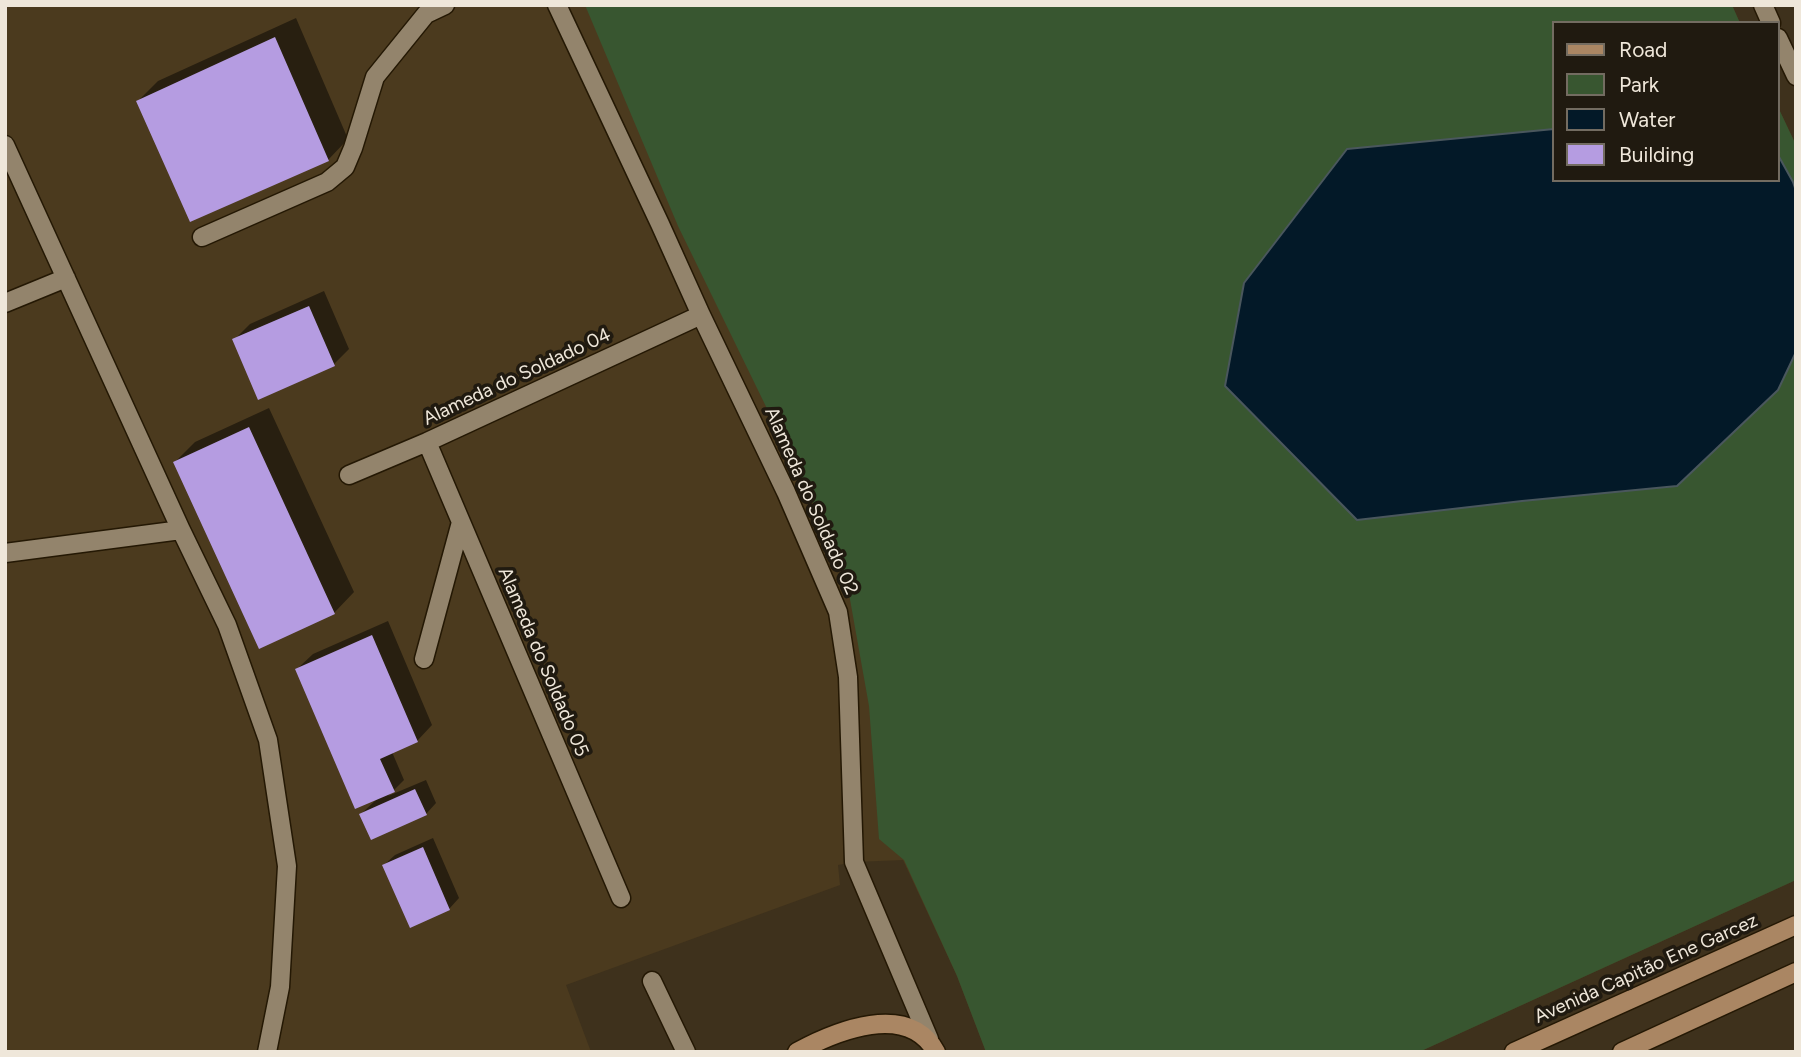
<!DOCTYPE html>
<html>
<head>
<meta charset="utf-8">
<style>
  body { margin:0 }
  #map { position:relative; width:1801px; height:1057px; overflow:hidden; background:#3e311c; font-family:Figtree,sans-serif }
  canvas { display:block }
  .frame { position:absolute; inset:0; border:7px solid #efe7da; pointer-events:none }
  .legend { position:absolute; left:1552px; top:21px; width:228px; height:161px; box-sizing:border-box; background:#201a10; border:2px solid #736c61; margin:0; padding:9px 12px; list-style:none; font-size:21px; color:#efe7da }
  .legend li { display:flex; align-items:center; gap:14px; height:35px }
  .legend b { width:35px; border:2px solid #736c61 }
</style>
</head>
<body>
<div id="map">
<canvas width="1801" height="1057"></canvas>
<div class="frame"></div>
<ul class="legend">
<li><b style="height:9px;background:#aa8663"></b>Road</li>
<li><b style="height:19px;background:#385630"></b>Park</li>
<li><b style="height:19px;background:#031928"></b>Water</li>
<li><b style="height:19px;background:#b59ce1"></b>Building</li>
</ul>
</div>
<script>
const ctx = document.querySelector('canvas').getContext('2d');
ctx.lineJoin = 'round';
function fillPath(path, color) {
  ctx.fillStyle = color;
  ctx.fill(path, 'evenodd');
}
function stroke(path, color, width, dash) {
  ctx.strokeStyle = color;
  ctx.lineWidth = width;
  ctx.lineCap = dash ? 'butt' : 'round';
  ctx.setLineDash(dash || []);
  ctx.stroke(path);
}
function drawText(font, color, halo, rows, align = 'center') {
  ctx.font = font + ' Figtree,sans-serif';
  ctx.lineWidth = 7;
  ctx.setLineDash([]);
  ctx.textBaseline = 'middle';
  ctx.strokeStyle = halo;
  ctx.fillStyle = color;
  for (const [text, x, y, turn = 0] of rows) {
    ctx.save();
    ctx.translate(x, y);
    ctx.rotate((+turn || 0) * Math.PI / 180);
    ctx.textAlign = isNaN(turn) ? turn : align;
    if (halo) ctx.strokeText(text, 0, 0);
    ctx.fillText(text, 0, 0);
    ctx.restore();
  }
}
fillPath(new Path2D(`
  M5 5H1732L1740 23H1554V180H1778V107L1796 145V880L1419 1052H986L957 976 903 860 854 862 838 865 840 885 566 985 591 1052H5Z`), '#4b3a1e');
fillPath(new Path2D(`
  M585 5H1732L1740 23H1554V180H1778V107L1796 145V880L1419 1052H986L957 976 904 860 879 839 869 706 846 577 813 503 678 226Z`), '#385630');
const water = new Path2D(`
  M1554 129V180H1778V155L1793 182 1796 191V352L1778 390 1677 486 1522 501 1357 520 1225 386 1244 283 1347 149Z`);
fillPath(water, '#031928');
stroke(water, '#4a575d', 2);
fillPath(new Path2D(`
  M296 18 348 139 328 160 138 101 158 81Z
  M324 291 349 349 334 364 234 340 250 324Z
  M269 408 354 592 334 613 175 462 195 442Z
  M388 621 432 725 417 741 392 752 404 780 388 796 426 780 436 803 426 814H361L378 798 297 669 313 654Z
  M433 838 459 898 449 909 384 865 395 855Z`), '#0007');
fillPath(new Path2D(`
  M275 37 329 161 190 222 136 101Z
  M309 306 335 366 258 400 232 339Z
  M249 427 335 614 259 649 173 462Z
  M372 635 418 742 380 759 395 792 355 809 295 669Z
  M415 789 427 815 371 840 359 814Z
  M423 847 450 910 410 928 382 865Z`), '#b59ce1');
const lane = new Path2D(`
  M557 5 660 224 701 315 786 492 838 612 848 677 854 862 929 1039
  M1763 5 1771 23
  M1778 38 1796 76
  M5 145 181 530 5 553
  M202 237 327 182 345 167 353 148 375 77 426 14 445 5
  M5 303 66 278
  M427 442 621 898
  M349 475 427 442 701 315
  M181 530 227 625 268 740 287 866 280 987 267 1052
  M424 659 461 522
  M652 981 686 1052`);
const secondary = new Path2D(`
  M797 1052C836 1031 908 1001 936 1052
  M1514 1052 1796 925
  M1622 1052 1796 972`);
stroke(lane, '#241804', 21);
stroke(secondary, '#241804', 21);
stroke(lane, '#93846c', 18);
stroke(secondary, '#aa8663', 18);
drawText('19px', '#efe7da', '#201a10', [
  ["Alameda do Soldado 04",517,377,-25],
  ["Alameda do Soldado 02",811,501,66],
  ["Alameda do Soldado 05",543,662,67],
  ["Avenida Capitão Ene Garcez",1646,969,-24]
]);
</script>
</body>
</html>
